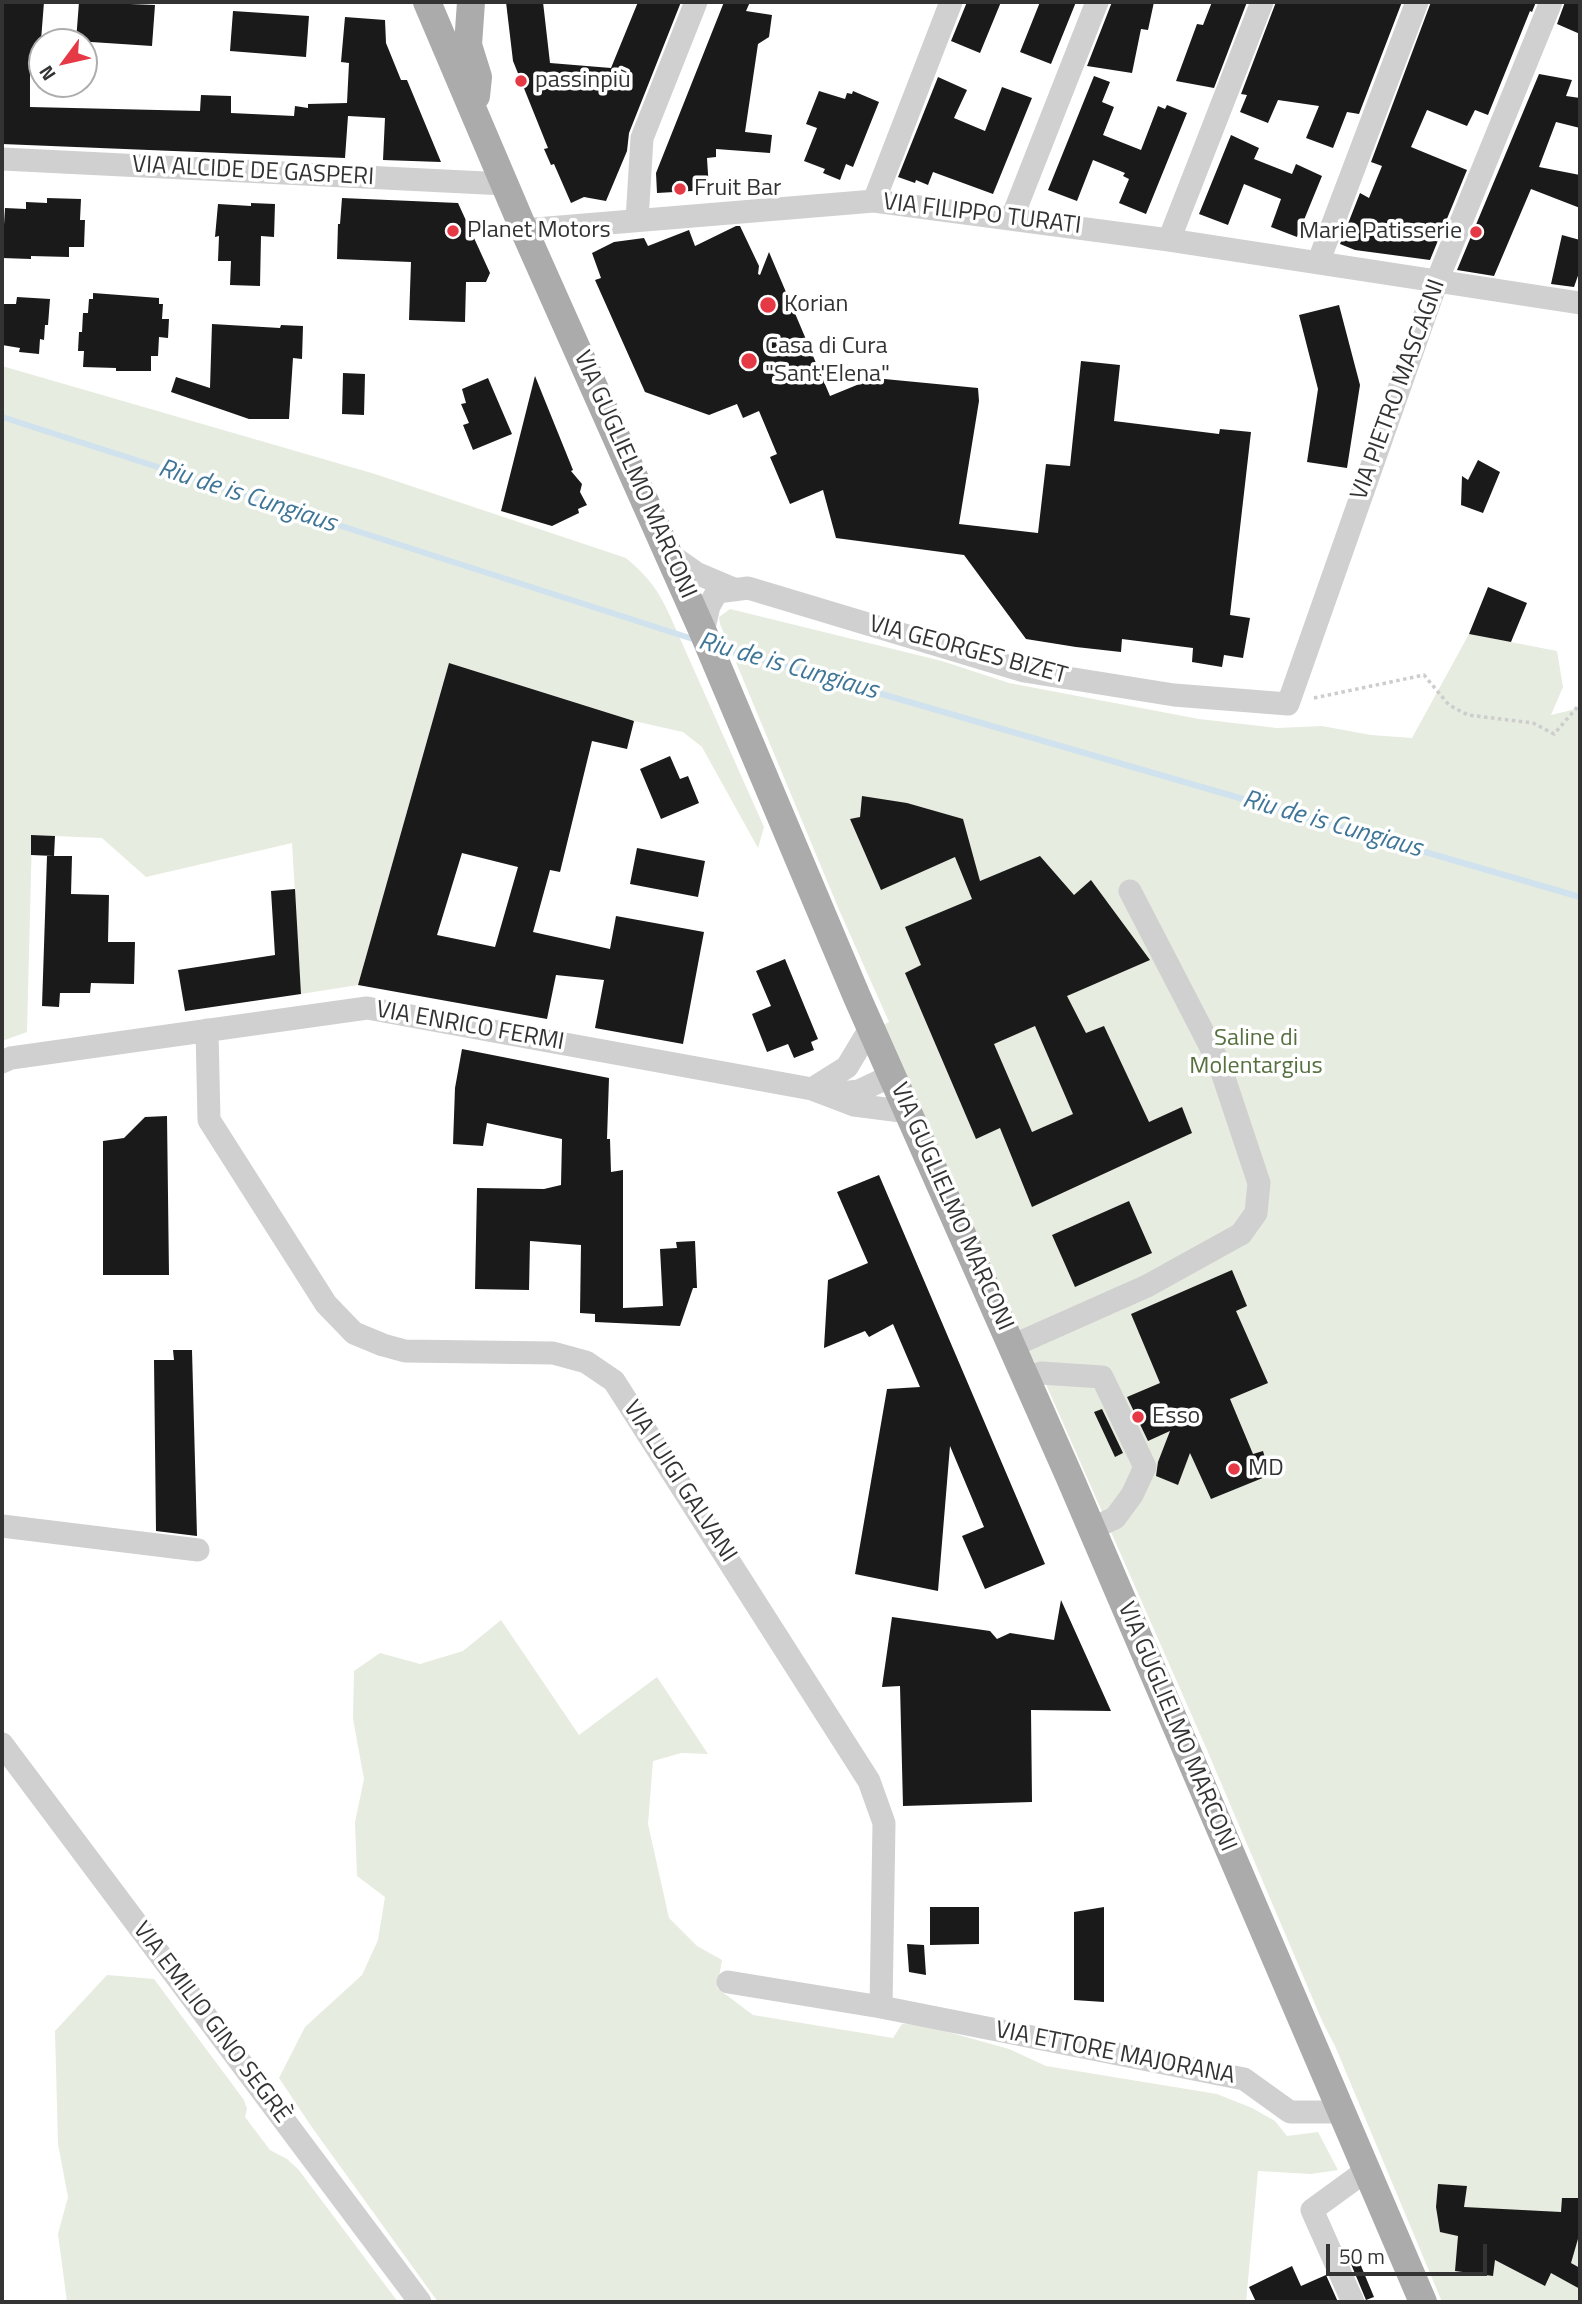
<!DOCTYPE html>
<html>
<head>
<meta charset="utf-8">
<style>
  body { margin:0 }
  #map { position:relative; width:1582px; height:2304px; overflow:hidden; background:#fff; font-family:"Titillium Web",sans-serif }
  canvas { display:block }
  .frame { position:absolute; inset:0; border:4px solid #333; pointer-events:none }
  .north { position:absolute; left:28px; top:28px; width:70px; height:70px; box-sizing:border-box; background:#fff; border:2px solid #adadad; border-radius:50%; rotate:237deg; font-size:19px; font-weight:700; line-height:28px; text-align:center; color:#333 }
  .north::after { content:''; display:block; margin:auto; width:24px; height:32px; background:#e63946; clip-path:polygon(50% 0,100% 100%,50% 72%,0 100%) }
  .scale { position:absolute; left:1326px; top:2244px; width:161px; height:32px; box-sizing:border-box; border:4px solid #333; border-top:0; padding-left:9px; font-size:21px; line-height:24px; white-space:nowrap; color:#333; -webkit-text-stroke:5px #fff; paint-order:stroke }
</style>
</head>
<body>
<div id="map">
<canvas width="1582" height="2304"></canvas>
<div class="frame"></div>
<div class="north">N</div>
<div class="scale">50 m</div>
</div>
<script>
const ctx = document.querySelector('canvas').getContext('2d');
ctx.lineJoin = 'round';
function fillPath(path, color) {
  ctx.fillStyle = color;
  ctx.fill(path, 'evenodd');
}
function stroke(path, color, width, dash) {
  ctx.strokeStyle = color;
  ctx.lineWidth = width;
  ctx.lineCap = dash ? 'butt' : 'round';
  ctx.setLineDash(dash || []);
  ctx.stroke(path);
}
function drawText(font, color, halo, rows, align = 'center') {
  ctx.font = font + ' "Titillium Web",sans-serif';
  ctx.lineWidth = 7;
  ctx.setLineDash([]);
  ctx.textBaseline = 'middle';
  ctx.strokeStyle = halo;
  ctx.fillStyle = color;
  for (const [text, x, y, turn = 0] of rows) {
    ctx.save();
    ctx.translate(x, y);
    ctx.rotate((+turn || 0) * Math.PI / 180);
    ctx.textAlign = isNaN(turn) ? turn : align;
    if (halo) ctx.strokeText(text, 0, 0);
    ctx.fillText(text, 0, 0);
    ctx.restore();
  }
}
fillPath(new Path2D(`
  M2 366 375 474 626 558C648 577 658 589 670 616L764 827 758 848 702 747 683 732 634 721 449 663 358 985 301 994 292 843 146 877 102 838 32 835 27 1032 2 1041Z
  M730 609 942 661 1009 683 1199 719 1277 728 1322 726 1371 735 1412 738 1469 634 1557 651 1563 687 1551 715 1576 709 1580 704V2302H1442L1335 2046 1323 2023 1207 1750 1041 1373 1023 1343 883 1025 889 1022 840 912 720 624 719 617Z
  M501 1620 579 1735 657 1677 708 1754 681 1753 653 1761 648 1824 669 1918 697 1946 722 1960 717 1988 753 2015 893 2038 902 2024 923 2025 1009 2049 1046 2066 1217 2094 1252 2108 1275 2121 1287 2136 1318 2132 1338 2170 1311 2174 1258 2171 1246 2302H438L311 2126 279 2078 305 2027 362 1975 378 1940 385 1897 357 1876 355 1822 364 1779 353 1719 354 1671 380 1653 420 1664 463 1651Z
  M107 1975 154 1979 244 2100 247 2109 245 2117 270 2150 287 2159 298 2169 398 2302H67L58 2234 68 2197 58 2144 55 2031Z`), '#e6ecdf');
stroke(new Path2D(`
  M2 417 696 640
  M720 647 1580 897`), '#cfe2ee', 6);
fillPath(new Path2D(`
  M3 2H44L39 66H30V107L200 111 201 95 231 96V113L294 116 295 106 308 108V104L347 103 349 63 341 62 345 17 385 20 386 43 401 80H407L441 162 383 160 385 118 348 116 345 158 2 144Z
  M79 2 155 5 152 46 76 41Z
  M506 2H543L550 63 611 68 638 2H681L629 133 627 151 606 201 584 197 571 203 554 164 551 165 544 149 548 148 513 61Z
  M724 2H750L746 11 772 15 769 37 758 44 745 132 772 135 770 153 716 149V157L707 158 709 190 657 193 656 173Z
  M967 2H1001L980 53 951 41Z
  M1040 2H1076L1051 64 1020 52Z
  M1112 2H1154L1148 30 1141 29 1132 73 1087 66Z
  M1212 2H1247L1214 88 1176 81 1197 24 1203 25Z
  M1276 2H1402L1359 114 1347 112 1333 148 1306 138 1319 106 1278 100 1268 123 1240 112 1247 95 1241 94Z
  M1431 2H1536L1532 12 1530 11 1488 115 1475 110 1467 126 1427 110 1411 147 1467 170 1430 260 1355 250 1340 244 1360 193 1369 198 1382 166 1371 162Z
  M1565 2H1580V34L1557 24Z
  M233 11 309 16 306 57 230 51Z
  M1539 74 1572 80 1566 96 1580 98V128L1556 122 1539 167 1580 175V208L1531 189 1494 276 1457 270Z
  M1094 76 1110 82 1102 102 1114 107 1103 135 1141 150 1158 106 1165 109 1167 105 1187 113 1146 214 1119 203 1129 179 1123 176 1125 173 1093 160 1077 201 1048 190Z
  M938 77 967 90 954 118 985 131 1002 87 1032 98 993 194 933 172 928 185 916 180 915 183 898 177Z
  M819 91 845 99 847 93 852 94 853 91 879 102 853 167 846 164 840 180 823 173 825 169 804 161 817 128 806 124Z
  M1231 135 1259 148 1254 159 1292 174 1296 164 1322 176 1297 237 1271 227 1281 199 1244 184 1228 225 1199 214Z
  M47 198 81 199 80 220H85L84 247H69V257L31 256V259L2 258 5 208 26 209V202L47 203Z
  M342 198 458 203 490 273 486 282H466L465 322 409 320 411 262 337 259 338 224H340Z
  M251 203 275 204 274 237 261 236 260 286 230 285 231 261H218L219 236 215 237 218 204 251 206Z
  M736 226H740L759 266 758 274 760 275 769 252 830 396 874 378 978 388 979 401 959 524 1038 533 1046 464 1070 466 1081 361 1120 365 1114 421 1219 434 1220 429 1251 432 1230 615 1250 618 1243 658 1224 655 1222 667 1192 662 1193 648 1122 639 1121 652 1076 647 1026 639 964 555 836 538 823 490 790 504 770 457 777 454 759 411 743 418 737 404 709 415 645 392 595 280 601 278 592 253 614 242 644 238 648 246 689 230 695 246Z
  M1562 235 1580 240V270L1574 287 1551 284Z
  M93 293 159 298V304H163L162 319H169L168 338 159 337 158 356H151V371H116V368L83 367 84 351H78L79 332H82L83 313H88L89 299H93Z
  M17 297 50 299 48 325H45L44 340 40 339 39 354 19 352 20 348 2 345V304H16Z
  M1339 305 1360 385 1347 468 1307 462 1318 389 1299 315Z
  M212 324 280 328 281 325 303 326 302 359 293 358 289 419H249L171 392 176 377 210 388Z
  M343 373 365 374 364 415 342 414Z
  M535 376 573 470 571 471 582 484 580 492 587 505 578 509 579 513 552 526 501 511Z
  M488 378 512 434 473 450 463 425 469 423 461 404 466 403 462 389Z
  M1478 460 1500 472 1483 513 1461 505 1462 476 1468 480Z
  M1488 587 1527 603 1511 642 1469 634Z
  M449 663 634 721 627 749 592 741 560 872 550 870 533 932 610 949 616 916 704 932 683 1044 595 1028 604 980 556 975 547 1019 358 985ZM462 853 518 867 495 947 437 935Z
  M670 756 680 779 688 776 699 803 661 819 640 769Z
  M862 796 907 803 963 819 980 881 1040 856 1074 895 1091 880 1150 960 1067 996 1086 1033 1104 1026 1149 1122 1182 1107 1192 1133 1032 1207 1000 1128 976 1139 905 973 921 965 905 927 972 899 955 857 881 890 850 819 860 817ZM1035 1026 1073 1114 1032 1132 994 1044Z
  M31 835 55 836 54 856 31 855Z
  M637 848 705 861 698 897 630 884Z
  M47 856H72L71 894 109 895 108 942H135L134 984 91 983 90 993H60L59 1007 42 1006Z
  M295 889 301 994 185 1011 178 970 275 955 271 891Z
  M785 959 818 1039 811 1042 814 1050 794 1058 788 1044 767 1052 752 1014 771 1006 756 971Z
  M462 1049 609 1078 607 1139H610L611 1172 623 1170V1308L663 1306 660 1249 677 1248 676 1242 695 1241 697 1288H693L680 1326 595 1322V1314L580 1313 581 1245 530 1241 529 1290 475 1289 477 1188 544 1189 561 1185 562 1139 487 1123 483 1146 453 1144 455 1088Z
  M167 1116 169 1275H103V1141L124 1138 145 1117Z
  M879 1175 1045 1564 985 1589 962 1536 984 1527 950 1446 938 1591 855 1574 887 1389 920 1387 893 1324 869 1337 865 1331 824 1348 828 1280 868 1263 837 1192Z
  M1129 1201 1152 1253 1075 1287 1052 1235Z
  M1232 1270 1247 1306 1236 1311 1268 1383 1230 1399 1253 1454 1263 1451 1270 1475 1211 1499 1190 1453 1178 1485 1156 1476 1158 1462 1170 1431 1148 1441 1127 1397 1160 1383 1131 1314Z
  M173 1350H192L197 1536 156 1531 154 1360H174Z
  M1102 1409 1123 1453 1115 1457 1094 1412Z
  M1061 1600 1111 1711 1031 1710 1032 1802 903 1806 900 1686 882 1687 892 1617 990 1631 997 1639 1010 1633 1054 1640Z
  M930 1907H979V1944L930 1945Z
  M1104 1907V2002L1074 2000V1912Z
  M907 1944 924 1945 926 1975 909 1972Z
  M1438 2184 1467 2186 1464 2207 1561 2212 1562 2198H1580V2232L1571 2263 1580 2268V2289L1551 2273 1545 2286 1495 2260 1493 2276 1455 2271 1458 2236 1440 2232 1436 2207Z
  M1359 2261 1374 2297 1366 2300 1351 2264Z
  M1292 2266 1301 2286 1326 2275 1338 2302H1256L1249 2287Z`), '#1a1a1a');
stroke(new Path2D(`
  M1314 698 1424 675 1449 705 1468 715 1533 723 1554 734 1580 704`), '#cdcdcd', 3.5, [3.5, 3.5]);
stroke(new Path2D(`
  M2 159 505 184
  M874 201 951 2
  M1012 218 1097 2
  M637 220 642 138 696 2
  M524 230 874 201 1169 240 1580 303
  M1169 240 1262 2
  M1318 263 1417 2
  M669 554 696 573 734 589
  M703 632 709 606 717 592 748 588 1024 671 1174 695 1288 704 1437 281 1551 2
  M207 1030 209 1120 326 1304 354 1333 383 1345 405 1351 553 1353 586 1362 614 1381 869 1781 884 1823 881 2007 728 1982
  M2 1062 11 1058 367 1008 812 1089 854 1105 909 1112
  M812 1089 847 1067 871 1027
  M832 1094 859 1091 893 1075
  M1012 1346 1147 1286 1241 1234 1256 1213 1259 1183 1219 1063 1130 891
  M1025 1379 1041 1373 1102 1377 1145 1467 1132 1495 1115 1518 1091 1529
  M2 1526 198 1550
  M2 1744 420 2302
  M881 2007 1244 2079 1290 2112H1341
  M1353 2302 1312 2210 1367 2170`), '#d0d0d0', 23);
stroke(new Path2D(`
  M427 2 524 230 703 632 857 997 1070 1478 1423 2302
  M471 2 468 45 478 77 476 96`), '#ababab', 28);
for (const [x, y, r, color] of [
  [521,81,7,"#e63946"],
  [680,189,7,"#e63946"],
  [453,231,7,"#e63946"],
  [1476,232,7,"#e63946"],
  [768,305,9,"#e63946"],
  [749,361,9,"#e63946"],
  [1138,1417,7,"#e63946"],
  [1234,1469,7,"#e63946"]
]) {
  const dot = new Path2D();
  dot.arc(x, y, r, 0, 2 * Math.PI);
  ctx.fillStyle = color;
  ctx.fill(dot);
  stroke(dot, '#fff', 2.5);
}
drawText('24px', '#333', '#fff', [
  ["passinpiù",535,81],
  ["Fruit Bar",694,189],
  ["Planet Motors",467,231],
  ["Marie Patisserie",1462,232,"right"],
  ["Korian",784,305],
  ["Casa di Cura",765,347],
  ["\"Sant'Elena\"",765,375],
  ["Esso",1152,1417],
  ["MD",1248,1469]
], 'left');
drawText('24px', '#333', '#fff', [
  ["VIA ALCIDE DE GASPERI",253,172,3],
  ["VIA FILIPPO TURATI",982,215,7],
  ["VIA PIETRO MASCAGNI",1399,390,-70],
  ["VIA GUGLIELMO MARCONI",634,475,66],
  ["VIA GEORGES BIZET",968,651,15],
  ["VIA ENRICO FERMI",470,1027,10],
  ["VIA GUGLIELMO MARCONI",951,1207,66],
  ["VIA LUIGI GALVANI",679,1482,57],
  ["VIA GUGLIELMO MARCONI",1176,1727,67],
  ["VIA EMILIO GINO SEGRÈ",211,2023,53],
  ["VIA ETTORE MAJORANA",1115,2054,11]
]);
drawText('24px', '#56703f', '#fff', [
  ["Saline di",1256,1039],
  ["Molentargius",1256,1067]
]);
drawText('italic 26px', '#3f7597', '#fff', [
  ["Riu de is Cungiaus",247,497,18],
  ["Riu de is Cungiaus",788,667,16],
  ["Riu de is Cungiaus",1332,825,16]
]);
</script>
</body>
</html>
